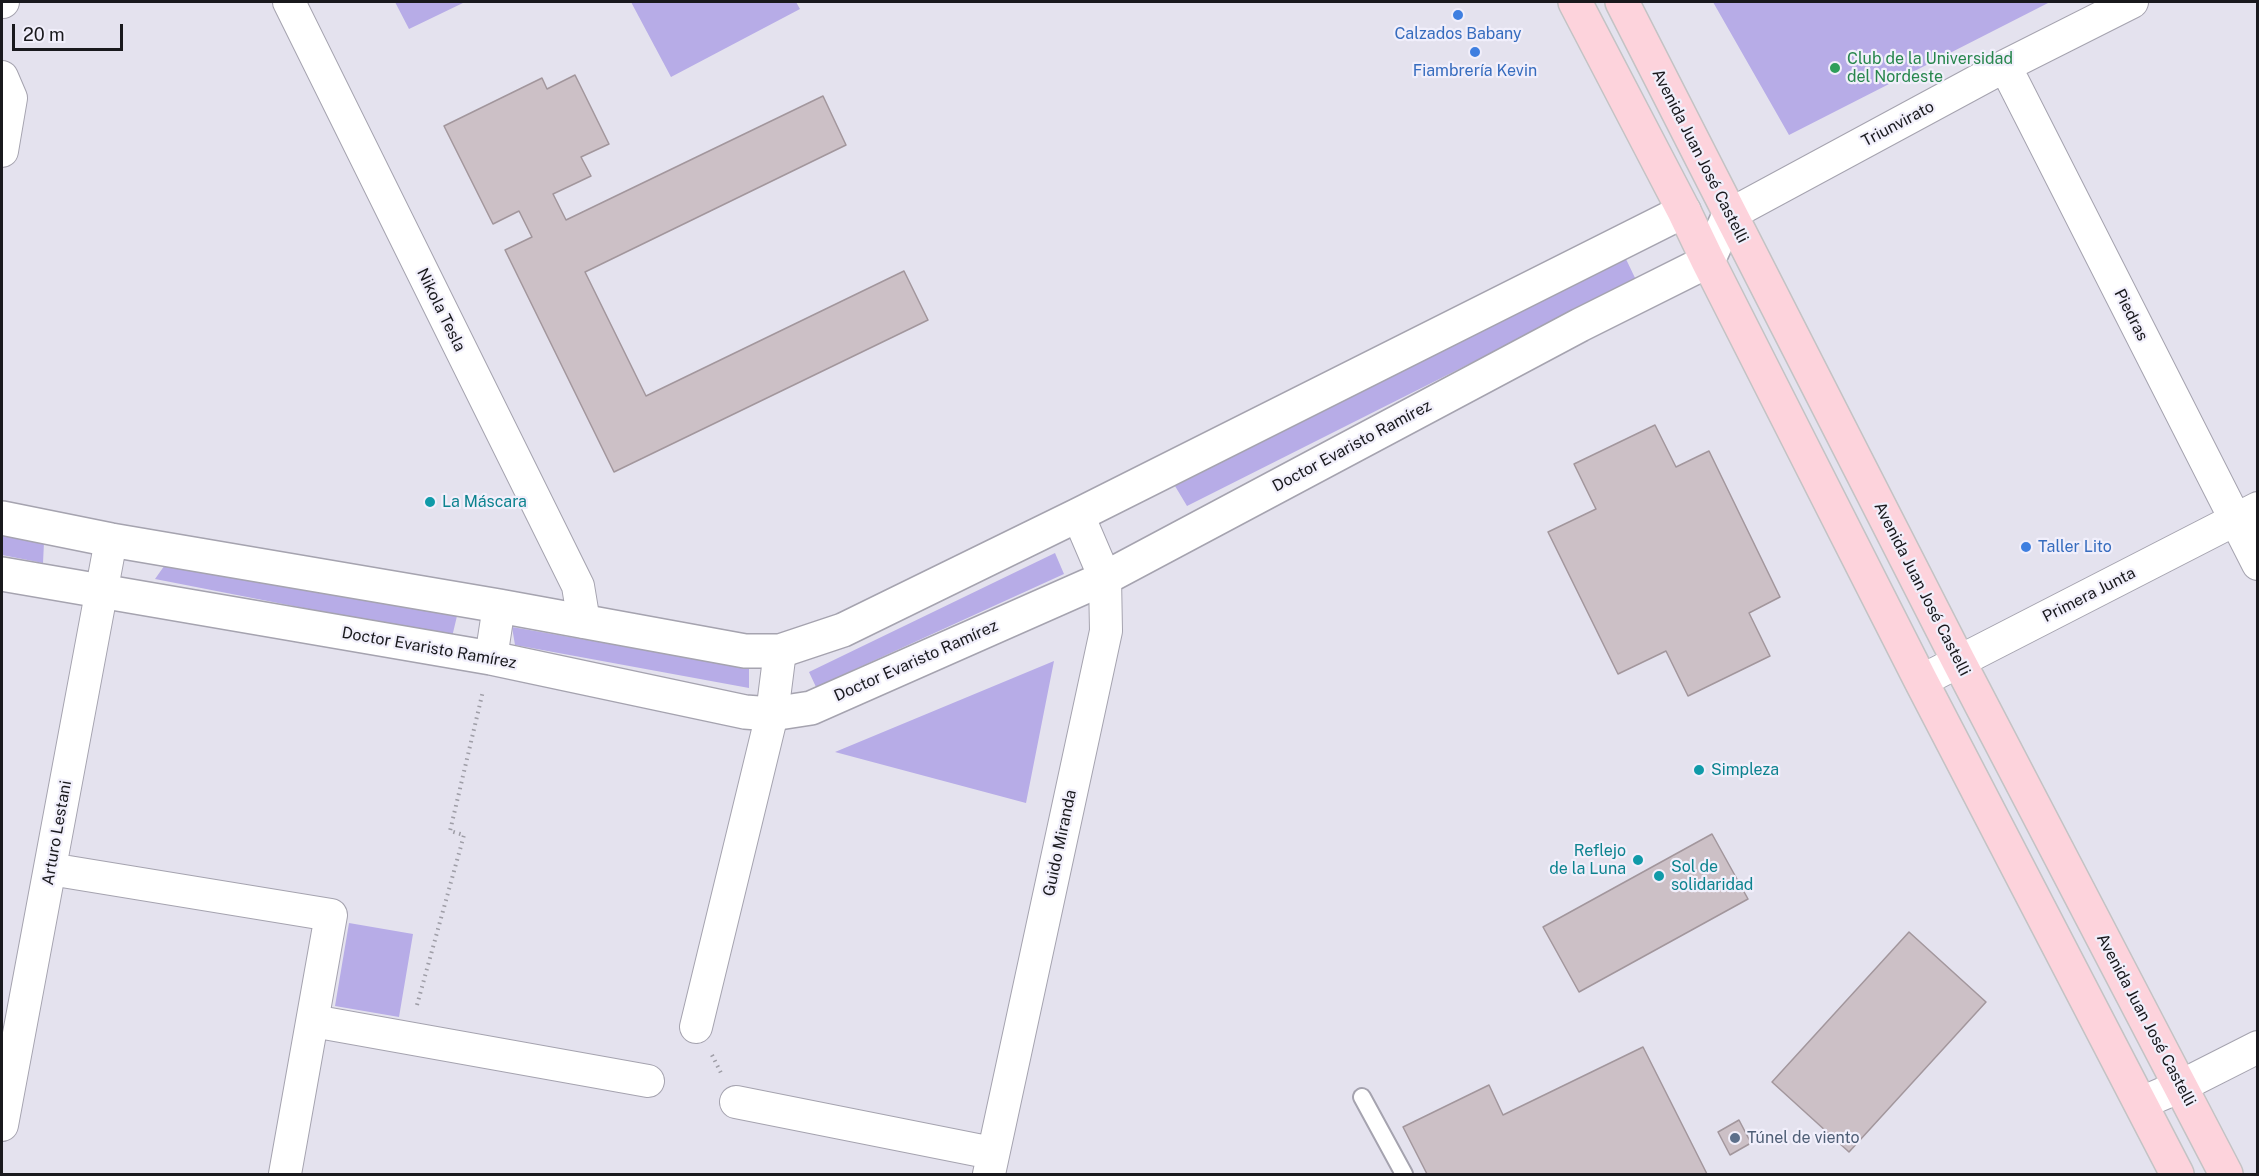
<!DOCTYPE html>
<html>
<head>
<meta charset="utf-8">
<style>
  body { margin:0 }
  #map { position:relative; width:2259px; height:1176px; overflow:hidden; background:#e4e2ee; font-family:"Public Sans",sans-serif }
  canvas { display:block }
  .frame { position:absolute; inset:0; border:3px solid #19191d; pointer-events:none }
  .scale { position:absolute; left:12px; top:24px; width:111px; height:27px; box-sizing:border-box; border:3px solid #19191d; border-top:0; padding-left:8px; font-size:18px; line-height:21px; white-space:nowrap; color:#19191d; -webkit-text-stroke:4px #f1effb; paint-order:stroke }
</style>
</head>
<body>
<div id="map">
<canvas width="2259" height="1176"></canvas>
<div class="frame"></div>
<div class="scale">20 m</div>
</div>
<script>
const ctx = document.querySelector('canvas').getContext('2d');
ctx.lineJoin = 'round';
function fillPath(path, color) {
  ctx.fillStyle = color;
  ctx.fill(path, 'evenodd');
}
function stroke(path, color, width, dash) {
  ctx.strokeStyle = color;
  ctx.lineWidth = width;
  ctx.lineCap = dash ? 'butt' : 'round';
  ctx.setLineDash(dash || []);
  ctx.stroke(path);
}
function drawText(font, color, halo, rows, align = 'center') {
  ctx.font = font + ' "Public Sans",sans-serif';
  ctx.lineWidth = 4.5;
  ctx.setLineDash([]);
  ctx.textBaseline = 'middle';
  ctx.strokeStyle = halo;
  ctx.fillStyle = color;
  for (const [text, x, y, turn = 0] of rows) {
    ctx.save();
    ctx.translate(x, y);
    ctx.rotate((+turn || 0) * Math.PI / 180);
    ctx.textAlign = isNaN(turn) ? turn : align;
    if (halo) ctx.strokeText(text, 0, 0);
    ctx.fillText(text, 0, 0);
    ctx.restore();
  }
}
fillPath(new Path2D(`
  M395 2H465L409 29Z
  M631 2H796L800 9 671 77Z
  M1713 2H2050L1789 135Z
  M1625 257 1636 280 1187 506 1175 486Z
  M2 534 44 542 43 563 2 555Z
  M1055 553 1064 574 816 687 809 672Z
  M167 562 457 616 452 637 155 579Z
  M512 627 749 668V688L515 645Z
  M1054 661 1026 803 835 752Z
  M349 923 413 934 399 1017 335 1006Z`), '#b7ace7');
const building = new Path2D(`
  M575 75 609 144 581 157 591 176 553 194 566 220 823 96 846 145 585 272 646 396 904 271 928 320 614 472 505 250 532 237 519 211 493 224 444 126 542 78 547 89Z
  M1655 425 1676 467 1709 451 1780 597 1749 613 1770 656 1688 696 1666 651 1618 674 1548 532 1596 509 1574 464Z
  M1712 834 1748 899 1579 992 1543 927Z
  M1909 932 1986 1002 1849 1152 1772 1082Z
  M1643 1047 1707 1174H1427L1403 1127 1489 1085 1503 1115Z
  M1739 1120 1751 1143 1730 1155 1718 1132Z`);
fillPath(building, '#ccc0c6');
stroke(building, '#a2969c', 1.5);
const service = new Path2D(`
  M1362 1097 1404 1174`);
const minor = new Path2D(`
  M2 2H3
  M289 2 578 586 584 622
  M2005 66 2258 564
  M2 77 11 98 2 151
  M1729 215 2005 66 2132 2
  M491 658 499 606
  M1921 681 2258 508
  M50 869 331 915 285 1174
  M313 1021 648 1081
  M696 1027 772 714 780 651
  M736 1102 992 1153
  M2141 1103 2181 1086 2258 1047
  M2 1125 111 540
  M989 1174 1106 631 1105 578 1078 515`);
const secondary = new Path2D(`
  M2 518 111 540 499 606 745 651H780L843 630 1078 515 1684 211
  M2 574 491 658 745 712 772 714 811 708 1105 578 1580 325 1708 261 1729 215`);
const primary = new Path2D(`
  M1575 2 1684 211 1708 261 1921 681 2177 1174
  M1622 2 1959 662 2226 1174`);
stroke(service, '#a5a3af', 20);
stroke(minor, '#a5a3af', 34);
stroke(secondary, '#a5a3af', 36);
stroke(primary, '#c3c3c4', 36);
stroke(new Path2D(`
  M417 1005 464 835 450 831 483 691
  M712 1055 721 1073`), '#9e9da6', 4, [1.5, 4.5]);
stroke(service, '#fff', 16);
stroke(minor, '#fff', 32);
stroke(secondary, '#fff', 33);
stroke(primary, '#fdd3dc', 33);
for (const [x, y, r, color] of [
  [1458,15,6,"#3f7fe0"],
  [1475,52,6,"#3f7fe0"],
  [1835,68,6,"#2e9e5b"],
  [430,502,6,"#0f9aa8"],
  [2026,547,6,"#3f7fe0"],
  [1699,770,6,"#0f9aa8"],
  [1638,860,6,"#0f9aa8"],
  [1659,876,6,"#0f9aa8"],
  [1735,1138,6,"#5c6f8a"]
]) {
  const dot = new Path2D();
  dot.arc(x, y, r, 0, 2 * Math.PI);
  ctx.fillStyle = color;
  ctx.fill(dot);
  stroke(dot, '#f1effb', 2);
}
drawText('16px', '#366cbe', '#f1effb', [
  ["Calzados Babany",1458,34],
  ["Fiambrería Kevin",1475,71],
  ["Taller Lito",2038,547,"left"]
]);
drawText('16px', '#27864d', '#f1effb', [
  ["Club de la Universidad",1847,59],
  ["del Nordeste",1847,77]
], 'left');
drawText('16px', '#19191d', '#f1effb', [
  ["Triunvirato",1898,124,-28],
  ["Avenida Juan José Castelli",1700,156,63],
  ["Nikola Tesla",441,310,64],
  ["Piedras",2131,315,63],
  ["Doctor Evaristo Ramírez",1352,446,-28],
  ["Avenida Juan José Castelli",1922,589,63],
  ["Primera Junta",2089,595,-27],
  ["Doctor Evaristo Ramírez",429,648,10],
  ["Doctor Evaristo Ramírez",916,661,-24],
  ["Arturo Lestani",57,833,-80],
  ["Guido Miranda",1060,843,-78],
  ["Avenida Juan José Castelli",2146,1020,62]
]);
drawText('16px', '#0d838f', '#f1effb', [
  ["La Máscara",442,502],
  ["Simpleza",1711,770],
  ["Reflejo",1626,851,"right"],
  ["de la Luna",1626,869,"right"],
  ["Sol de",1671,867],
  ["solidaridad",1671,885]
], 'left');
drawText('16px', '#4e5e75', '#f1effb', [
  ["Túnel de viento",1747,1138]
], 'left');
</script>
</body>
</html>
